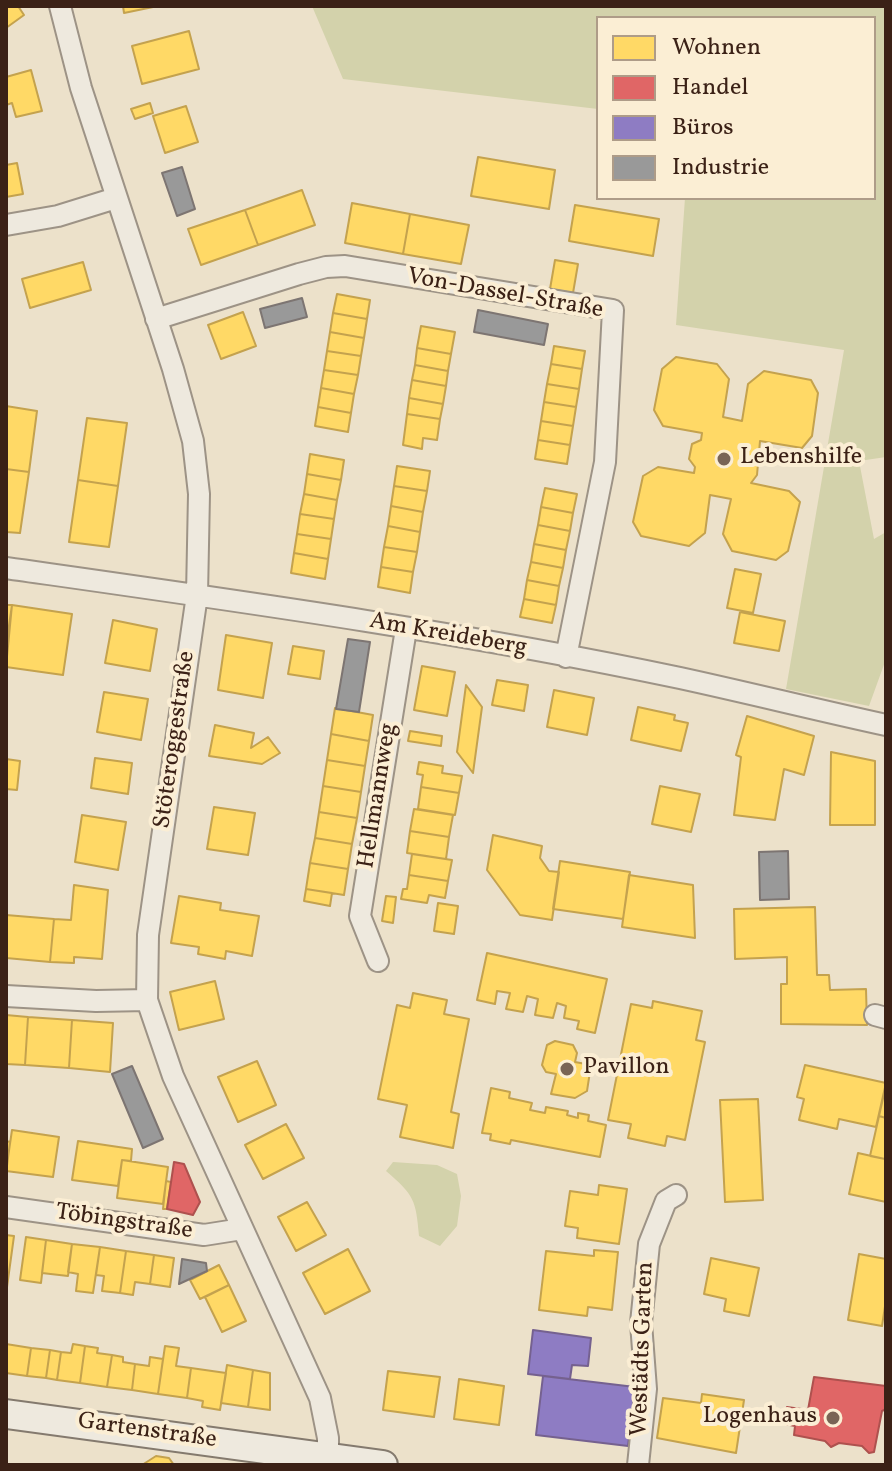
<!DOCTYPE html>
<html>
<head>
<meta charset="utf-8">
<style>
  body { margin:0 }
  #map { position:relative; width:892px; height:1471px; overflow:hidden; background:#ece1ca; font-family:Vollkorn,serif }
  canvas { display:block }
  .frame { position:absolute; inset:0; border:8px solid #3b2116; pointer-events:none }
  .legend { position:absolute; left:596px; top:16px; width:280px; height:184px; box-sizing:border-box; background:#fbeed4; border:2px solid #ae9c88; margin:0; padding:10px 14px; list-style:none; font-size:24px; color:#3b2116 }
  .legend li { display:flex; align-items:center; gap:16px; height:40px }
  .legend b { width:40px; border:2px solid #ae9c88 }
</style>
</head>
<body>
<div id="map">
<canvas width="892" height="1471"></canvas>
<div class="frame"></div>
<ul class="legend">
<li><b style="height:22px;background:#ffd966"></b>Wohnen</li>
<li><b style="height:22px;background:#e06666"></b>Handel</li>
<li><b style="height:22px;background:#8e7cc3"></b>Büros</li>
<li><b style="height:22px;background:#999"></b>Industrie</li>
</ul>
</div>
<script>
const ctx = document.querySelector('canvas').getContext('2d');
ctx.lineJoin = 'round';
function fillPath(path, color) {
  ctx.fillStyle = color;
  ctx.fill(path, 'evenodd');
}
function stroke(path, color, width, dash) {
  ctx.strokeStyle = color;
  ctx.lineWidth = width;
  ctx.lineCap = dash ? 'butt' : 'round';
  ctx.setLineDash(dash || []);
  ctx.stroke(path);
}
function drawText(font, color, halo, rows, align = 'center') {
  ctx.font = font + ' Vollkorn,serif';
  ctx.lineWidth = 8;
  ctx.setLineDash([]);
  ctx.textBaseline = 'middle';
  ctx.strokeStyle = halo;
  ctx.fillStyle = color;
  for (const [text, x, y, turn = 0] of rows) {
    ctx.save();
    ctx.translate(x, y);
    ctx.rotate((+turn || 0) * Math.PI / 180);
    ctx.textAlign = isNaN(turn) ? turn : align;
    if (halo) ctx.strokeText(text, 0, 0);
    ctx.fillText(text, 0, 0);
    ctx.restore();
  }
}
fillPath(new Path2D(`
  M312 6H886V457L859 461 874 539 886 532V659L869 706 786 689 844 350 676 325 685 198H874V18H598V109L343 79Z
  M393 1162 437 1165 457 1174 461 1196 457 1226 440 1246 419 1236C416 1200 414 1195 386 1171Z`), '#d3d2ab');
const homes = new Path2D(`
  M6 6H18L24 15 6 28Z
  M123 6H158L124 13Z
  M189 31 199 69 142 84 132 46Z
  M31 70 42 111 16 117 12 103 6 105V77Z
  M150 103 153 113 135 119 131 109Z
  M186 106 198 142 165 153 153 116Z
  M478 157 555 170 549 209 471 196Z
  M17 163 23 194 6 197V165Z
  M302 190 315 225 258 245 245 210Z
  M352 203 410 214 403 254 345 243Z
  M575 205 659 219 653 256 569 241Z
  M245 210 258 245 201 265 188 229Z
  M410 214 469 225 461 264 403 254Z
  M555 260 578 264 573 293 550 289Z
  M83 262 91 290 30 308 22 279Z
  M337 294 370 300 367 319 333 313Z
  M243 312 256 346 221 359 208 325Z
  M333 313 367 319 364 338 330 332Z
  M421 326 455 332 451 354 417 348Z
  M330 332 364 338 361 356 327 351Z
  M554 346 585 351 582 369 551 364Z
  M417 348 451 354 448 371 415 365Z
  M327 351 361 356 358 375 324 370Z
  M676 357 717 364 729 379 723 417 742 421 748 384 764 371 811 380 818 393 812 436 802 448 760 441 757 475 751 483 789 491 800 502 788 551 776 560 732 551 723 534 731 499 710 495 705 533 689 546 641 536 633 522 643 476 658 467 694 473 695 467 689 459 692 444 701 440 702 433 663 426 654 410 662 369Z
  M551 364 582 369 579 389 547 384Z
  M415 365 448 371 446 386 412 380Z
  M324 370 358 375 354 394 321 388Z
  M412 380 446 386 443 404 409 398Z
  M547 384 579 389 576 407 544 402Z
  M321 388 354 394 351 413 318 407Z
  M409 398 443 404 440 419 407 414Z
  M544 402 576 407 573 426 541 421Z
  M6 406 37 411 29 472 6 469Z
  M318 407 351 413 348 432 315 426Z
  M407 414 440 419 437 440 423 438 422 449 403 445Z
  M87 418 127 423 118 486 78 480Z
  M541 421 573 426 570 445 538 440Z
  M538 440 570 445 567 464 535 459Z
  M310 454 344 460 341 480 307 474Z
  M397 466 430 471 427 491 394 486Z
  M6 469 29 472 20 533 6 532Z
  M307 474 341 480 337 500 304 494Z
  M78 480 118 486 109 547 69 542Z
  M394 486 427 491 423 512 391 506Z
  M545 488 577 494 573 513 541 507Z
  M304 494 337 500 334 519 300 514Z
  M391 506 423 512 420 532 388 526Z
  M541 507 573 513 570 531 538 525Z
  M300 514 334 519 331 539 297 534Z
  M538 525 570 531 566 550 534 544Z
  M388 526 420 532 417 552 384 547Z
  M297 534 331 539 328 559 294 553Z
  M534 544 566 550 563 568 531 562Z
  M384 547 417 552 413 572 381 567Z
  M294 553 328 559 325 579 291 573Z
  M531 562 563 568 559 586 527 580Z
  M381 567 413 572 410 593 378 587Z
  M735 569 761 574 753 613 727 608Z
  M527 580 559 586 556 605 524 599Z
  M524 599 556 605 552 623 520 617Z
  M6 605H12L6 646Z
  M12 605 72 614 63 675 6 667Z
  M740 612 785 621 779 651 734 643Z
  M113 620 157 629 150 671 105 663Z
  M226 635 272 643 263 698 218 690Z
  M293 646 324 651 320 679 288 674Z
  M422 666 455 672 447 716 414 710Z
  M497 680 528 685 524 711 492 705Z
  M466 685 482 707 473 773 457 752Z
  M554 690 594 698 587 735 547 727Z
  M104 692 148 699 141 740 97 732Z
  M638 707 675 715 674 720 688 723 681 751 631 740Z
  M335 708 373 715 369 741 331 734Z
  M747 716 814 736 804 775 784 769 775 820 734 815 741 757 736 755Z
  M215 725 254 733 251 748 268 737 280 753 262 764 209 756Z
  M410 731 442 736 441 746 408 741Z
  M331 734 369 741 365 766 327 760Z
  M831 752 875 761V825H830Z
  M95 758 132 763 128 794 91 788Z
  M6 759 20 761 17 790 6 789Z
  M327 760 365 766 361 792 323 786Z
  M419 762 443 766 442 773 462 776 459 793 421 787 423 775 417 774Z
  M323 786 361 792 357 818 319 812Z
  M660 786 700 794 691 832 652 824Z
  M421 787 459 793 455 815 418 809Z
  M214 807 255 813 248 855 207 849Z
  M414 809 453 815 449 837 410 831Z
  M319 812 357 818 352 844 315 838Z
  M82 815 126 822 118 870 75 862Z
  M410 831 449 837 446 859 407 853Z
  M493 835 542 846 540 858 549 871 559 872 552 920 520 915 487 870Z
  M315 838 352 844 348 869 310 863Z
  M412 854 452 860 448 881 409 875Z
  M560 861 630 872 623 919 553 909Z
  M310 863 348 869 344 895 306 889Z
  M409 875 448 881 445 898 429 895 427 903 401 899 403 889H407Z
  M629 875 693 885 695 938 622 927Z
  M74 885 108 890 102 959 74 957V963L50 962 54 919 71 920Z
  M306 889 332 893 330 906 304 901Z
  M179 896 221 903 220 910 259 916 252 956 226 951 225 959 198 954 199 947 171 943Z
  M386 896 396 897 393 923 382 921Z
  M438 903 458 906 454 934 434 931Z
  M815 907 817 975H829L830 990 866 989 867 1025 781 1024V984H787V957L735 959 734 909Z
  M6 915 54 919 50 962 6 958Z
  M487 953 607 979 595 1033 577 1029 579 1021 564 1018 566 1006 557 1003 553 1018 535 1015 538 999 527 996 523 1012 506 1009 510 993 497 991 495 1004 477 1000Z
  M215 981 224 1019 179 1030 170 992Z
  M413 993 447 1000 444 1014 469 1019 451 1112 459 1114 453 1148 400 1137 407 1105 378 1099 397 1005 410 1008Z
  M653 1001 702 1011 696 1040 705 1042 685 1140 667 1136 665 1146 628 1138 631 1124 608 1120 631 1004 652 1008Z
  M6 1015 28 1017 25 1065 6 1064Z
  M28 1017 72 1020 69 1068 25 1065Z
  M72 1020 113 1023 110 1072 69 1068Z
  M555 1041 573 1045 577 1053 575 1062 591 1065 587 1091 575 1098 551 1094 556 1074 546 1072 542 1065 547 1045Z
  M257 1061 276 1105 238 1122 218 1077Z
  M805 1065 886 1083 876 1127 839 1119 837 1129 799 1120 804 1099 797 1097Z
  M491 1088 510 1092 509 1098 532 1103 530 1110 545 1113 546 1107 568 1111 567 1115 578 1118V1113L589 1115 588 1121 606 1125 600 1157 511 1140 510 1144 490 1140 491 1134 482 1133Z
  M884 1094H886V1118L879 1116Z
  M758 1099 763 1200 725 1202 720 1100Z
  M879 1116 886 1118V1163L885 1159 870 1156Z
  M286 1124 304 1158 263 1179 245 1145Z
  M12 1130 59 1137 53 1177 6 1171Z
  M6 1141 10 1142 6 1174Z
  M78 1141 132 1149 131 1161 122 1160 118 1186 72 1180Z
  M858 1153 885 1159 886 1202 849 1194Z
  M122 1160 168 1167 163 1204 117 1198Z
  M166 1181 171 1182 167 1209H163Z
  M599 1185 627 1189 619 1244 577 1238 578 1228 565 1226 570 1191 598 1195Z
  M307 1202 326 1235 296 1251 278 1217Z
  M6 1235 14 1236 7 1287 6 1286Z
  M26 1237 46 1240 41 1283 20 1280Z
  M46 1240 72 1244 68 1276 42 1273Z
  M72 1244 100 1247 93 1293 76 1291 78 1274 68 1272Z
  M100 1247 126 1251 120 1293 102 1291 104 1276 96 1275Z
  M348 1249 370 1291 325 1314 303 1273Z
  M594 1250 618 1252 612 1310 588 1307 587 1316 539 1310 546 1251 594 1256Z
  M126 1251 154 1255 150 1284 135 1282 133 1295 120 1293Z
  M859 1254 886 1259V1300L882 1326 848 1320Z
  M154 1255 174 1258 170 1287 150 1284Z
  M711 1258 759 1268 749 1316 724 1311 726 1299 704 1294Z
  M219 1265 229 1285 200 1299 190 1280Z
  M229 1285 246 1321 222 1332 205 1297Z
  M6 1344 31 1348 27 1376 6 1373Z
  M73 1344 85 1346 80 1383 57 1380 61 1352 71 1353Z
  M85 1346 98 1348 97 1353 112 1355 107 1387 80 1383Z
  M165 1346 179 1348 176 1366 191 1368 187 1398 158 1394Z
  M31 1348 50 1350 46 1378 27 1376Z
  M50 1350 61 1352 57 1380 46 1378Z
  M112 1355 123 1357V1362L135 1364 132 1390 107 1387Z
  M150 1357 163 1359 158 1394 132 1390 135 1364 149 1366Z
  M227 1365 253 1370 248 1407 221 1403Z
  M191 1368 226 1373 220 1410 202 1407 203 1401 187 1398Z
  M253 1370 270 1373V1410L248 1407Z
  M388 1371 440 1377 434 1417 383 1410Z
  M459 1379 504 1386 499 1425 454 1419Z
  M702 1394 744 1400 736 1453 657 1438 663 1398 701 1403Z
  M156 1456 169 1458 174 1465H142Z`);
fillPath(homes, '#ffd966');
stroke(homes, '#c4a24e', 2);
const shops = new Path2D(`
  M174 1162 184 1164 200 1202 193 1215 167 1209Z
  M814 1377 886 1386V1409L882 1411 874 1452 869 1453 862 1446 839 1443 831 1447 825 1441 794 1435 795 1426 784 1424 787 1407 808 1410Z`);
fillPath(shops, '#e06666');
stroke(shops, '#ae514e', 2);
const offices = new Path2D(`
  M533 1330 591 1338 588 1366 572 1365 570 1379 528 1374Z
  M543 1376 635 1387 628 1446 536 1435Z`);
fillPath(offices, '#8e7cc3');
stroke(offices, '#75618f', 2);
const industry = new Path2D(`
  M182 167 195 209 177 216 162 173Z
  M302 298 307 317 265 328 260 309Z
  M478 310 548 324 544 345 474 332Z
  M348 639 370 642 359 712 336 709Z
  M788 851 789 899 760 900 759 852Z
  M132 1066 163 1139 143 1148 112 1074Z
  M182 1259 206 1263 207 1271 179 1284Z`);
fillPath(industry, '#999');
stroke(industry, '#7d7572', 2);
const minor = new Path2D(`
  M60 6 81 88 173 369 193 441 199 494 197 595 148 935 147 1000 173 1076 320 1398 328 1438V1465
  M6 225 58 216 116 198
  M156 319 299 274 326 267 345 266 613 310 605 462 566 657
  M6 568C231 600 457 631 680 678 749 693 817 710 886 725
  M378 961 360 916 406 629
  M6 996 96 1001 147 1000
  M875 1015 886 1018
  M6 1207 204 1235 242 1229
  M638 1465 646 1389 641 1323 649 1244 666 1201 676 1195`);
const secondary = new Path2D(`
  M6 1414 383 1465`);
stroke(minor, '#9d9386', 24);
stroke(secondary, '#847a6e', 32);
stroke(minor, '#eee9de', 20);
stroke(secondary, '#eee9de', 28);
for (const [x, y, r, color] of [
  [724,459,8,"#796455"],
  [567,1069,8,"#796455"],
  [833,1418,8,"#796455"]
]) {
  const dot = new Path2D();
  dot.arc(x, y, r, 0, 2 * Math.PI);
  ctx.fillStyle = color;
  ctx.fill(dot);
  stroke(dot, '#fbeed4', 3);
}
drawText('24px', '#3b2116', '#fbeed4', [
  ["Von-Dassel-Straße",505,295,10],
  ["Am Kreideberg",448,636,10],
  ["Stöteroggestraße",176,740,-82],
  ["Hellmannweg",379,796,-81],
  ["Töbingstraße",124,1223,8],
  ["Westädts Garten",644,1349,-88],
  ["Gartenstraße",147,1432,8]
]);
drawText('24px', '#3b2116', '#fbeed4', [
  ["Lebenshilfe",740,459],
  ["Pavillon",583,1069],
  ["Logenhaus",817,1418,"right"]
], 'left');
</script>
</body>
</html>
